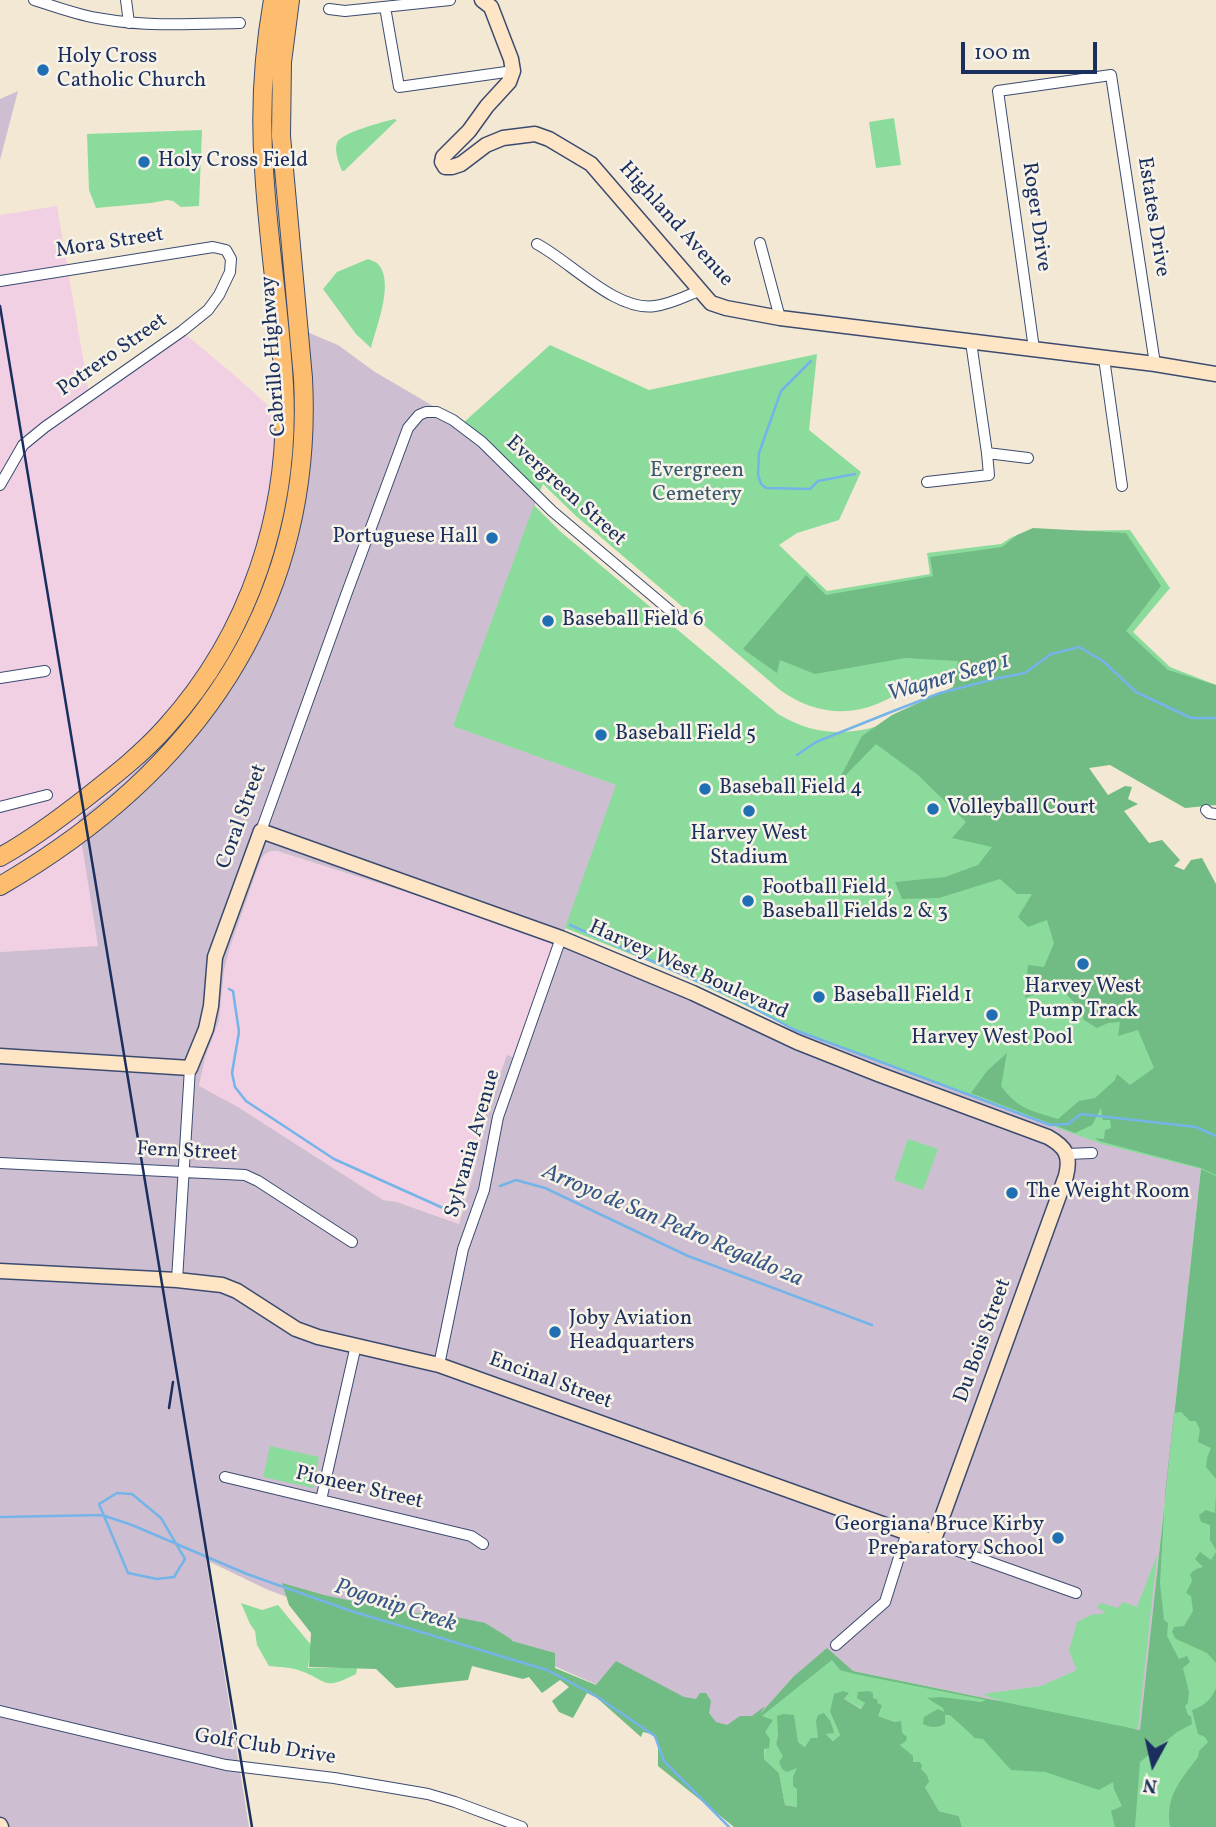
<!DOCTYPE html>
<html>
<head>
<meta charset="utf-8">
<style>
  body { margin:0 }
  #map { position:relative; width:1216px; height:1827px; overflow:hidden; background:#f3e8d3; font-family:Vollkorn,serif }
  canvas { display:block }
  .north { position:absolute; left:1118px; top:1729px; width:70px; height:70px; -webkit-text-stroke:5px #f7f3e8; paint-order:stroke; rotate:188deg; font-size:19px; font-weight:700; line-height:28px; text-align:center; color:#1b2f5e }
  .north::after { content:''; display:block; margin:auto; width:24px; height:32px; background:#1b2f5e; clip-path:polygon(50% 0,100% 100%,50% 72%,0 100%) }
  .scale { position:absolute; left:961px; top:42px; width:136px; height:32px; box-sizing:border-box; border:4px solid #1b2f5e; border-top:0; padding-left:9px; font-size:21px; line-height:24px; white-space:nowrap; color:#1b2f5e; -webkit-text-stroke:5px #f7f3e8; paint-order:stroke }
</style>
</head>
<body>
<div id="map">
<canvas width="1216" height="1827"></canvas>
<div class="north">N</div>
<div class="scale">100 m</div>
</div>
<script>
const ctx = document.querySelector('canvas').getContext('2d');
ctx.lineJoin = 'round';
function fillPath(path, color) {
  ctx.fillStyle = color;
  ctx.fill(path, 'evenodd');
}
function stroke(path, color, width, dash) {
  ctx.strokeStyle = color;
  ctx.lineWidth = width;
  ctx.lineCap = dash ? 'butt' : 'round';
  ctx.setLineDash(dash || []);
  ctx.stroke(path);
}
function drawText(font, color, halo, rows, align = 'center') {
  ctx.font = font + ' Vollkorn,serif';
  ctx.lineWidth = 5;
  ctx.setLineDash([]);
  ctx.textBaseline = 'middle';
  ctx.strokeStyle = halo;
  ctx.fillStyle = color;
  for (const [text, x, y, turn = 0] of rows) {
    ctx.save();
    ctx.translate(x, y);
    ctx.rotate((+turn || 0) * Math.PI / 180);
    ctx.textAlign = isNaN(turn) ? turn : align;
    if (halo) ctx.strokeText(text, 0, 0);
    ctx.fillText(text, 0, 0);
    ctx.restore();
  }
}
fillPath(new Path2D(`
  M57 206 89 393 178 328 240 380 295 430 293 459 289 489 277 545 250 617 226 661 199 702 166 742 121 785 79 820 99 947 0 952V215Z
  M273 850 561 941 519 1059 507 1056 486 1114 475 1167 459 1224 397 1202 383 1200 238 1107 199 1087 205 1058 219 1021 224 971 229 950 261 859 267 852Z`), '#f1d0e3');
fillPath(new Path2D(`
  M18 91 0 160V99Z
  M288 324 338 345 375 372 469 427 538 496 454 726 617 785 561 941 902 1071 1201 1169 1140 1730 853 1671 793 1677 754 1721 729 1758 640 1704 480 1633 295 1600 266 1589 206 1560 249 1827H0V952L98 946 78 820 121 785 166 742 182 723 212 683 250 617 277 545 289 489 293 459 295 404ZM271 851H277L560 941 518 1059 507 1055 486 1114 475 1167 459 1224 397 1202 383 1200 238 1107 199 1086 205 1058 219 1021 224 971 229 950 261 859 265 854Z`), '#cebed1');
fillPath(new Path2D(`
  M894 118 901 165 876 168 869 122Z
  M394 119 397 120 344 171H342C339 164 334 150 337 143 340 133 383 122 394 119Z
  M202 130 199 206 181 207 173 201 167 200 151 203 96 208 89 190 87 134Z
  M368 259C371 260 376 262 378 264 395 282 376 327 371 348L356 334 323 289 337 272Z
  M550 345 649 390 817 354 809 430 861 472 839 520 797 533 779 545 827 591 930 574 927 553 1001 544 1012 537 1036 529 1064 531 1130 530 1170 588 1133 632 1170 667 1216 685 1059 757 1216 965V1827H962L959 1816 939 1811 925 1787 927 1775 912 1762 900 1745 902 1734 895 1722 878 1716 865 1703 862 1709 844 1699 849 1693 830 1712 840 1735 833 1741 825 1733H833L831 1722 818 1738 805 1747 798 1742 778 1716V1735L776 1744 798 1767 797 1807 785 1805 779 1773 764 1759 765 1732 761 1716 832 1660 840 1670 988 1700 986 1701 1004 1699H994L983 1694 1041 1686 1077 1670 1069 1651 1077 1622 1091 1615 1106 1613 1097 1607 1101 1603 1118 1608 1123 1602 1137 1607 1157 1555 1138 1728 1124 1730 1137 1758 1201 1169 1102 1144 901 1071 808 1035 668 969 565 928 616 785 453 726 534 505 561 532 778 714C844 754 897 719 960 692L956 672C944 675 932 678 920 683 905 689 892 698 877 704 843 718 809 711 780 690L576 516 543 484 538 496 463 423Z
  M908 1139 938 1149 923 1190 894 1180Z
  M270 1446 319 1457 313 1488 263 1477Z
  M241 1603 262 1610 278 1605 311 1645 308 1668H357L356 1674C321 1692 329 1680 298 1670 289 1667 278 1667 269 1666L257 1645 255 1631 250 1624Z`), '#8bdc9c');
fillPath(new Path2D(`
  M1033 528 1126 533 1161 586 1126 631 1168 670 1216 685V805L1185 808 1110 765 1089 768 1108 795 1125 786 1132 787 1128 799 1138 804 1124 811 1149 843 1162 840 1180 860 1174 866 1184 870 1191 860 1202 858 1216 884V1175L1201 1168 1099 1141 1095 1138 1104 1139 1105 1130 1111 1128 1110 1120H1103L1101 1108 1092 1125 1075 1133 971 1093 987 1071 1007 1053 1001 1086C1019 1110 1030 1110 1058 1119L1079 1101 1095 1098 1115 1080 1117 1074 1130 1085 1154 1068 1138 1030 1118 1036 1120 1022 1108 1023 1097 1028 1084 1020 1078 1007 1062 989 1046 990 1025 998 1028 965 1044 967 1054 943 1047 920 1028 927 1018 917 1032 894H1017L1000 879 939 898 902 899 895 882 945 877 978 865 992 847 952 838 966 822 918 775 876 744 836 785 862 736 892 715 953 687 958 661 905 658 815 674 780 660 777 673 743 649 806 575 826 595 933 576 930 557 1002 547 1017 535Z
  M1201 1169 1216 1176V1479L1206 1467 1207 1458 1211 1448 1198 1442 1200 1430 1196 1421H1190L1181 1412 1174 1413 1165 1495 1160 1583 1164 1620 1168 1623 1167 1636 1179 1659 1187 1656 1190 1662 1183 1668 1189 1692 1188 1703 1185 1706 1188 1715 1191 1716 1192 1724 1177 1732 1140 1762 1135 1827H1115L1111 1811 1122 1806 1114 1789 1113 1782 1099 1790 1045 1772 1011 1770 983 1739 975 1738 950 1715H945V1724C937 1728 931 1728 923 1724L924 1717 938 1709 944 1712 943 1708 927 1698 941 1697 981 1702 986 1700 855 1674 840 1670 832 1660 762 1716 773 1720 765 1732 770 1739 769 1748 764 1749V1759L779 1773 785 1805 797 1807V1789L793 1786V1777L797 1768 787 1772 782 1769 779 1762 783 1756 776 1744 778 1735 777 1716 783 1714 794 1715 798 1742 805 1747 811 1738H818L816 1721 818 1715 824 1713 831 1722 834 1733 826 1734 833 1741 840 1735 830 1712 834 1694 843 1691 849 1693 844 1699 861 1709 865 1703 857 1698 858 1692 869 1691 873 1693V1698L878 1700 877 1703 882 1705 878 1716 895 1722 901 1721 902 1733 907 1737 906 1741 900 1745 913 1756V1762H920L922 1766 921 1769 927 1775 929 1782 925 1787 939 1811 959 1816 962 1827H734L658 1766V1744L655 1735 643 1732 641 1737 597 1698 587 1693 573 1718 559 1712 552 1701 569 1687 560 1680 542 1693 529 1677 523 1679 472 1666 468 1680 396 1688 376 1669 309 1667 311 1633 289 1605 282 1583 324 1595 362 1603 370 1595 389 1600 409 1613 441 1614 485 1623 511 1639 512 1641 555 1653V1668L596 1685 616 1661 684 1697 696 1699 700 1693H706L711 1701 709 1713 716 1722 727 1725 740 1716H752L765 1706 760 1714 793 1677 827 1648 853 1671 1140 1730Z
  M1216 1494V1550L1210 1540V1525L1201 1522 1199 1515 1206 1510 1215 1513Z
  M1200 1552 1211 1560 1216 1552V1663L1207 1653 1176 1639 1172 1632 1174 1627 1184 1626 1193 1611 1191 1596 1186 1593 1192 1581 1190 1574 1196 1569 1203 1567 1195 1559Z
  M1216 1688V1827H1170C1165 1796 1181 1780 1198 1757L1199 1751 1208 1742 1205 1737 1198 1734 1192 1710C1204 1706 1211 1700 1216 1688Z`), '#70bc84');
stroke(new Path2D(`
  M811 361 781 391 759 453 758 475 761 484 766 488 810 489 818 481 855 474
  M797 755 816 742 891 712 940 693 999 678 1025 673 1051 654 1079 647 1103 661 1136 692 1191 718H1216
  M570 925 731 996 795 1030 1050 1125 1068 1124 1081 1114 1196 1127 1216 1136
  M229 989 233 991 239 1032 232 1073 235 1087 246 1101 334 1159 443 1208 463 1200
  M500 1186 516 1180 545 1188 688 1256 872 1325
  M117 1493 132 1494 161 1518 185 1559 174 1577 157 1579 128 1573 99 1504Z
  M0 1517 102 1515 132 1525 247 1574 351 1611 547 1670 596 1696 655 1736 664 1761 729 1827`), '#75b4e8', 2.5);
const street = new Path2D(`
  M34 0C57 7 80 16 103 19 148 27 194 24 240 23
  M126 0 129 23
  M385 7 399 87 513 71
  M329 9 345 11 450 0
  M760 243 780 318
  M537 244C571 262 616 312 655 306 671 304 686 296 701 290
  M0 281 213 247 226 250 231 259 230 272 219 295 208 310 182 331 45 427 23 445 0 485
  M971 342 987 453
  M1034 349 998 91 1111 75 1155 364
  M1104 358 1122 486
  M927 482 989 475 987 453 1028 458
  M0 678 45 671
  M0 807 47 795
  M1206 810 1209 813 1216 814
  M261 831 346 595 408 428 419 415 426 412H437L453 420 482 442 552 511 673 613
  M1067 1154 1092 1153
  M0 1163 245 1175 258 1181 352 1242
  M177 1280 190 1068
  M439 1365 463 1249 484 1190 498 1117 561 938
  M225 1477 471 1536 483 1544
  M321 1500 356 1345
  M933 1542 1076 1593
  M836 1645 885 1602 907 1532
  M0 1711 226 1765 334 1778 428 1794 455 1802 522 1827`);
const secondary = new Path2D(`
  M482 0 491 7 511 59 513 71 509 82 487 106 469 131 443 157 442 162 445 167H452L461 164 486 145 503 138 535 134 549 139 591 164 711 303 726 308 780 318 1155 364 1216 374
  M0 1056 190 1068 206 1029 211 1006 215 957 261 831 561 938 693 993 797 1042 878 1074 1048 1137C1066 1147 1071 1156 1066 1176L933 1542 439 1365 318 1337 296 1329 237 1291 222 1285 177 1280 0 1271
  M0 1825 1 1827`);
const highway = new Path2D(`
  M0 857C31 840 59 819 87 797 115 775 143 753 166 727 250 634 291 510 284 385 280 313 268 241 264 169 260 113 263 56 273 0
  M0 886C193 774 315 607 303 378L281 136 282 62 290 0`);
stroke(street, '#3b4b70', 12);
stroke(secondary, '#3b4b70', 17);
stroke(highway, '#3b4b70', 20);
stroke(street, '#fff', 10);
stroke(secondary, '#fee5c5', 14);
stroke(highway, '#fcbd6e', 18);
stroke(new Path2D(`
  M0 306 252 1827
  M169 1408 173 1382`), '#1b2f5e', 2.5);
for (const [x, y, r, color] of [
  [43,70,7,"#1f6fb2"],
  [144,162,7,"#1f6fb2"],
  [492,538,7,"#1f6fb2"],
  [548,621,7,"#1f6fb2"],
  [601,735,7,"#1f6fb2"],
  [705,789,7,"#1f6fb2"],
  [933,809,7,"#1f6fb2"],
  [749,811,7,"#1f6fb2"],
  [748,901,7,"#1f6fb2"],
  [1083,964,7,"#1f6fb2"],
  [819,997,7,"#1f6fb2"],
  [992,1015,7,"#1f6fb2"],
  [1012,1193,7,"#1f6fb2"],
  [555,1332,7,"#1f6fb2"],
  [1058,1538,7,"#1f6fb2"]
]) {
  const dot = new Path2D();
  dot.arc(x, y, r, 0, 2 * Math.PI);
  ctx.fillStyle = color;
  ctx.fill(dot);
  stroke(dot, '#f7f3e8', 2.5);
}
drawText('21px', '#1b2f5e', '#f7f3e8', [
  ["Holy Cross",57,58],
  ["Catholic Church",57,82],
  ["Holy Cross Field",158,162],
  ["Portuguese Hall",478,538,"right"],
  ["Baseball Field 6",562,621],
  ["Baseball Field 5",615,735],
  ["Baseball Field 4",719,789],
  ["Volleyball Court",947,809],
  ["Harvey West",749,835,"center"],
  ["Stadium",749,859,"center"],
  ["Football Field,",762,889],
  ["Baseball Fields 2 & 3",762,913],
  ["Harvey West",1083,988,"center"],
  ["Pump Track",1083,1012,"center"],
  ["Baseball Field 1",833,997],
  ["Harvey West Pool",992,1039,"center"],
  ["The Weight Room",1026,1193],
  ["Joby Aviation",569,1320],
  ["Headquarters",569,1344],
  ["Georgiana Bruce Kirby",1044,1526,"right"],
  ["Preparatory School",1044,1550,"right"]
], 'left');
drawText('21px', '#1b2f5e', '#f7f3e8', [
  ["Roger Drive",1035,217,82],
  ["Estates Drive",1152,217,81],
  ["Highland Avenue",675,225,48],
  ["Mora Street",110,244,-9],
  ["Potrero Street",113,356,-35],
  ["Cabrillo Highway",275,356,-94],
  ["Evergreen Street",565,492,42],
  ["Coral Street",243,817,-70],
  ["Harvey West Boulevard",688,971,24],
  ["Sylvania Avenue",474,1144,-74],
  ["Fern Street",187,1153,3],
  ["Du Bois Street",984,1341,-70],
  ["Encinal Street",550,1382,20],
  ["Pioneer Street",359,1489,13],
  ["Golf Club Drive",265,1748,9]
]);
drawText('21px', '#375a6e', '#f7f3e8', [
  ["Evergreen",697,472],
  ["Cemetery",697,496]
]);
drawText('italic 23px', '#365787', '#f7f3e8', [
  ["Wagner Seep 1",949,679,-16],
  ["Arroyo de San Pedro Regaldo 2a",672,1227,23],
  ["Pogonip Creek",395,1607,18]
]);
</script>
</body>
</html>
